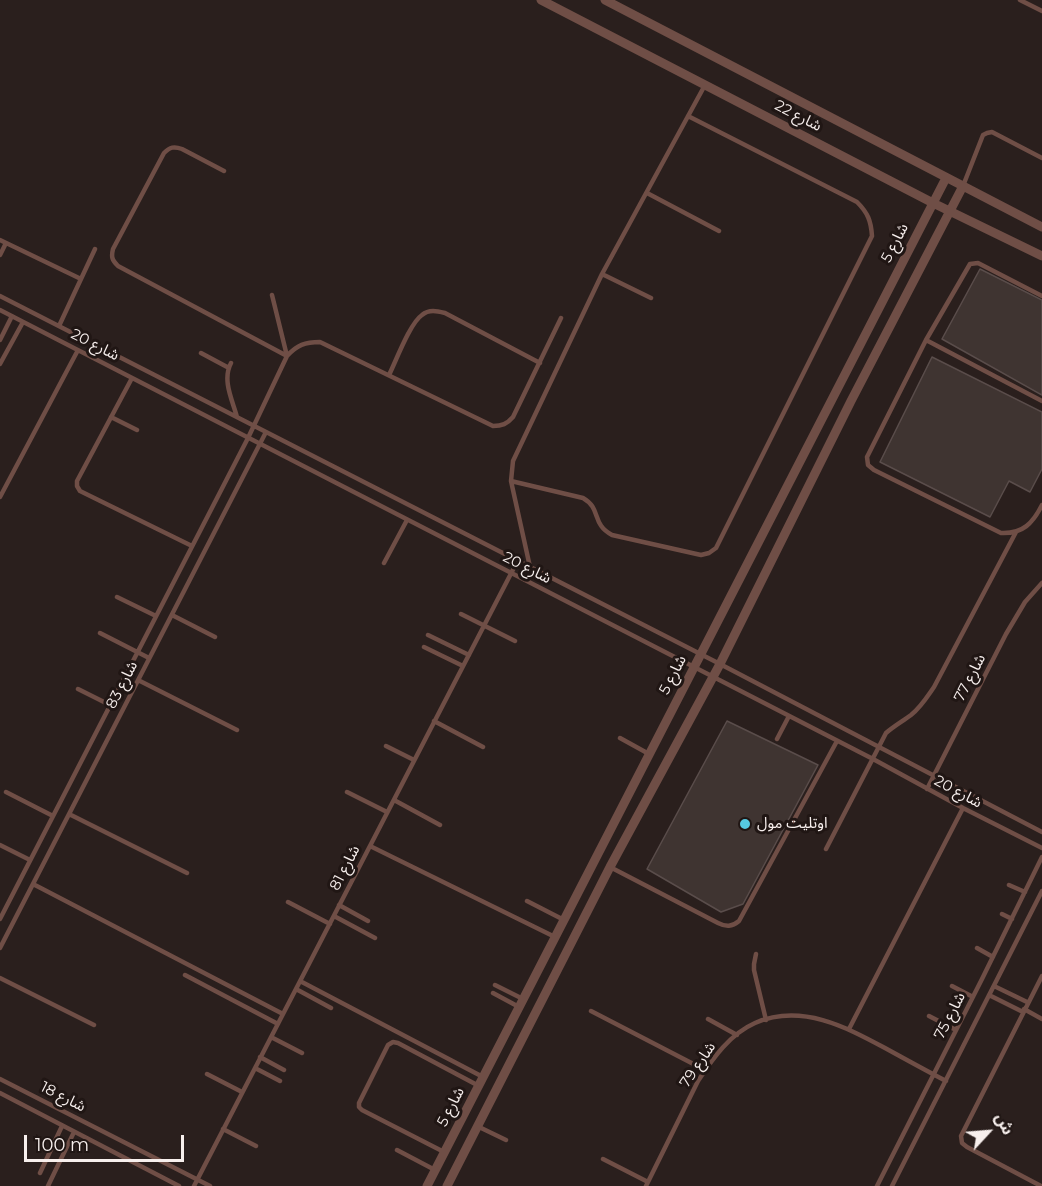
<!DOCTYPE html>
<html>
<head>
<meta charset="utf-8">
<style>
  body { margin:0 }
  #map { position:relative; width:1042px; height:1186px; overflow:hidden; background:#2a1f1d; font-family:Montserrat,"Noto Sans Arabic",sans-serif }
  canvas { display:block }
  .north { position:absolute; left:958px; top:1102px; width:60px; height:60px; -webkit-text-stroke:4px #201614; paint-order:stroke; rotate:64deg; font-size:16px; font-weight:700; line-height:24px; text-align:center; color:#f7efed }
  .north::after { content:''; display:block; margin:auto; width:21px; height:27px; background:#f7efed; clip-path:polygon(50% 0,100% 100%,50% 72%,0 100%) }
  .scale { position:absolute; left:24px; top:1135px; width:160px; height:27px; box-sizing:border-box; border:3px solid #f7efed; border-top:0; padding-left:8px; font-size:18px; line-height:21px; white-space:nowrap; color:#f7efed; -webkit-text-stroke:4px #201614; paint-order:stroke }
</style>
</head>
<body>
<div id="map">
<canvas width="1042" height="1186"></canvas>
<div class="north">ش</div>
<div class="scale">100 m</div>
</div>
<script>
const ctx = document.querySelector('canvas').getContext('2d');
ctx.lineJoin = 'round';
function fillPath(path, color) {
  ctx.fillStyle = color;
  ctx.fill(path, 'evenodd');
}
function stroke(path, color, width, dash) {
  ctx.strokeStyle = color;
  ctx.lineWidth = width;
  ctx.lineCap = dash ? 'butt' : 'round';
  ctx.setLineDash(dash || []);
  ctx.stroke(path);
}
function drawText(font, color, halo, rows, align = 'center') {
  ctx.font = font + ' Montserrat,"Noto Sans Arabic",sans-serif';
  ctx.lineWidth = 6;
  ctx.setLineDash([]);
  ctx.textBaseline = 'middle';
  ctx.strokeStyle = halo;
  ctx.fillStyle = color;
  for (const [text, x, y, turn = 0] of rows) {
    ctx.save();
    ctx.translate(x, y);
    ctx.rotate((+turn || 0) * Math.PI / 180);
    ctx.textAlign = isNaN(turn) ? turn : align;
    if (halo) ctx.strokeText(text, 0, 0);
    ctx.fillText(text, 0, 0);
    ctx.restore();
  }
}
const building = new Path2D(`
  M980 269 1042 300V395L942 339Z
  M932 357 1042 412V469L1030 492 1009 481 990 517 880 462Z
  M727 721 818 765 743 904 721 912 647 869Z`);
fillPath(building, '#3f3431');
stroke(building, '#5a4d4b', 1.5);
stroke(new Path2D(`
  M1020 0 1042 11
  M224 171 182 149C174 146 170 147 164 153L113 249C111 257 112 260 118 266L287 356
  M963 186 983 135 987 133 992 132 1042 158
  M647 193 719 231
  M0 240 81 279
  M0 255 6 243
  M602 274 651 298
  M272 295 287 356
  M0 296 720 664 1042 832
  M1042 296 978 263 970 264 926 340 867 457 868 465 874 470 1001 533C1023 534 1033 523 1042 505
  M0 310 873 759 963 808 1042 848
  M59 326 95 249
  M0 340 12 316
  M926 340 1042 401
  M201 353 229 368
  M231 363C222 380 232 399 237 417
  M0 364 23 322
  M389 375C396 361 410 323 422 315 429 309 437 311 445 313L540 363
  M132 378 77 481V486L80 491 192 546
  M111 417 137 430
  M511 481 583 498C602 509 591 524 612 535L701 555 709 553 716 548 872 236C871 221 868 213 857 202L688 116
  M0 497 78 350
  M384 563 407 520
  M530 567 511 481 513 461 602 274 705 85
  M117 597 156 616
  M461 614 515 641
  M172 615 215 637
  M100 633 149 658
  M428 635 469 655
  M424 647 463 666
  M138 680 237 730
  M78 689 110 705
  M434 721 483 747
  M620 738 649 754
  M777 739 789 716
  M386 746 414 760
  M927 789 1006 634 1025 602 1042 583
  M6 792 53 816
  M347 792 387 812
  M394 800 440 825
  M69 814 187 873
  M0 845 30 860
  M370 846 555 937
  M826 849 886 733C894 726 903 721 911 715 921 707 927 697 934 687L1016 532
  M610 867 718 923C726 927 732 927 739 921L837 741
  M33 884 283 1014
  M1009 885 1025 892
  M527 901 564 920
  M288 902 330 924
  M339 905 368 921
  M1002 914 1012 919
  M334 916 375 938
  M0 919 248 438 287 356C297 345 305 342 320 342L493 426C502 426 507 424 513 417L561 318
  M0 948 266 432
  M977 948 993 957
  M756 954 754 964V970L766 1020
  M185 975 278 1024
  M0 978 94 1025
  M300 981 483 1077
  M495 985 523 999
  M952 986 973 997
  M994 986 1027 1002
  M296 989 331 1008
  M493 993 519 1007
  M989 995 1023 1012
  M1024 1009 1042 1019
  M591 1011 705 1070
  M929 1016 956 1030
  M708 1019 737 1035
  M849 1029 963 808
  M271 1037 302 1053
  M260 1057 284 1070
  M255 1068 280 1081
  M207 1074 242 1092
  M0 1079 210 1186
  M0 1093 179 1186
  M477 1126 506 1140
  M223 1129 256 1146
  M397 1150 435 1170
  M444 1152 362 1110 359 1107V1103L388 1045 393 1042 398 1043 479 1086
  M603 1159 648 1182
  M40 1173 62 1126
  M48 1186 74 1132
  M194 1186 518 560
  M646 1186 698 1081C713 1058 730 1034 755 1023 801 1003 846 1027 885 1048 905 1059 925 1070 946 1081
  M877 1186 982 979 1042 857
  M892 1186 1042 891
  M1041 1186 967 1147 962 1143 961 1136 1042 976`), '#6f4e46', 4.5);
stroke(new Path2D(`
  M541 0 933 203 1042 256
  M605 0 1042 227
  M427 1186 946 178
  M447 1186 610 867 720 664 851 401 963 186`), '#6f4e46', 9);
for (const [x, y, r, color] of [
  [745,824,6,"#56c9e1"]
]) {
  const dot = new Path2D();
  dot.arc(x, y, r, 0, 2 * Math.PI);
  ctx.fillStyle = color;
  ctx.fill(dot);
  stroke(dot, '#201614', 2);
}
drawText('15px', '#f7efed', '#201614', [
  ["شارع 22",798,116,27],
  ["شارع 5",895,243,-63],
  ["شارع 20",95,345,27],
  ["شارع 20",527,568,27],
  ["شارع 5",673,675,-63],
  ["شارع 77",970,678,-63],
  ["شارع 83",122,685,-63],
  ["شارع 20",958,792,28],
  ["شارع 81",345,868,-63],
  ["شارع 75",950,1016,-63],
  ["شارع 79",698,1065,-56],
  ["شارع 18",63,1097,27],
  ["شارع 5",451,1107,-63]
]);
drawText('15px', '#f7efed', '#201614', [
  ["اوتليت مول",757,824]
], 'left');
</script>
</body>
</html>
